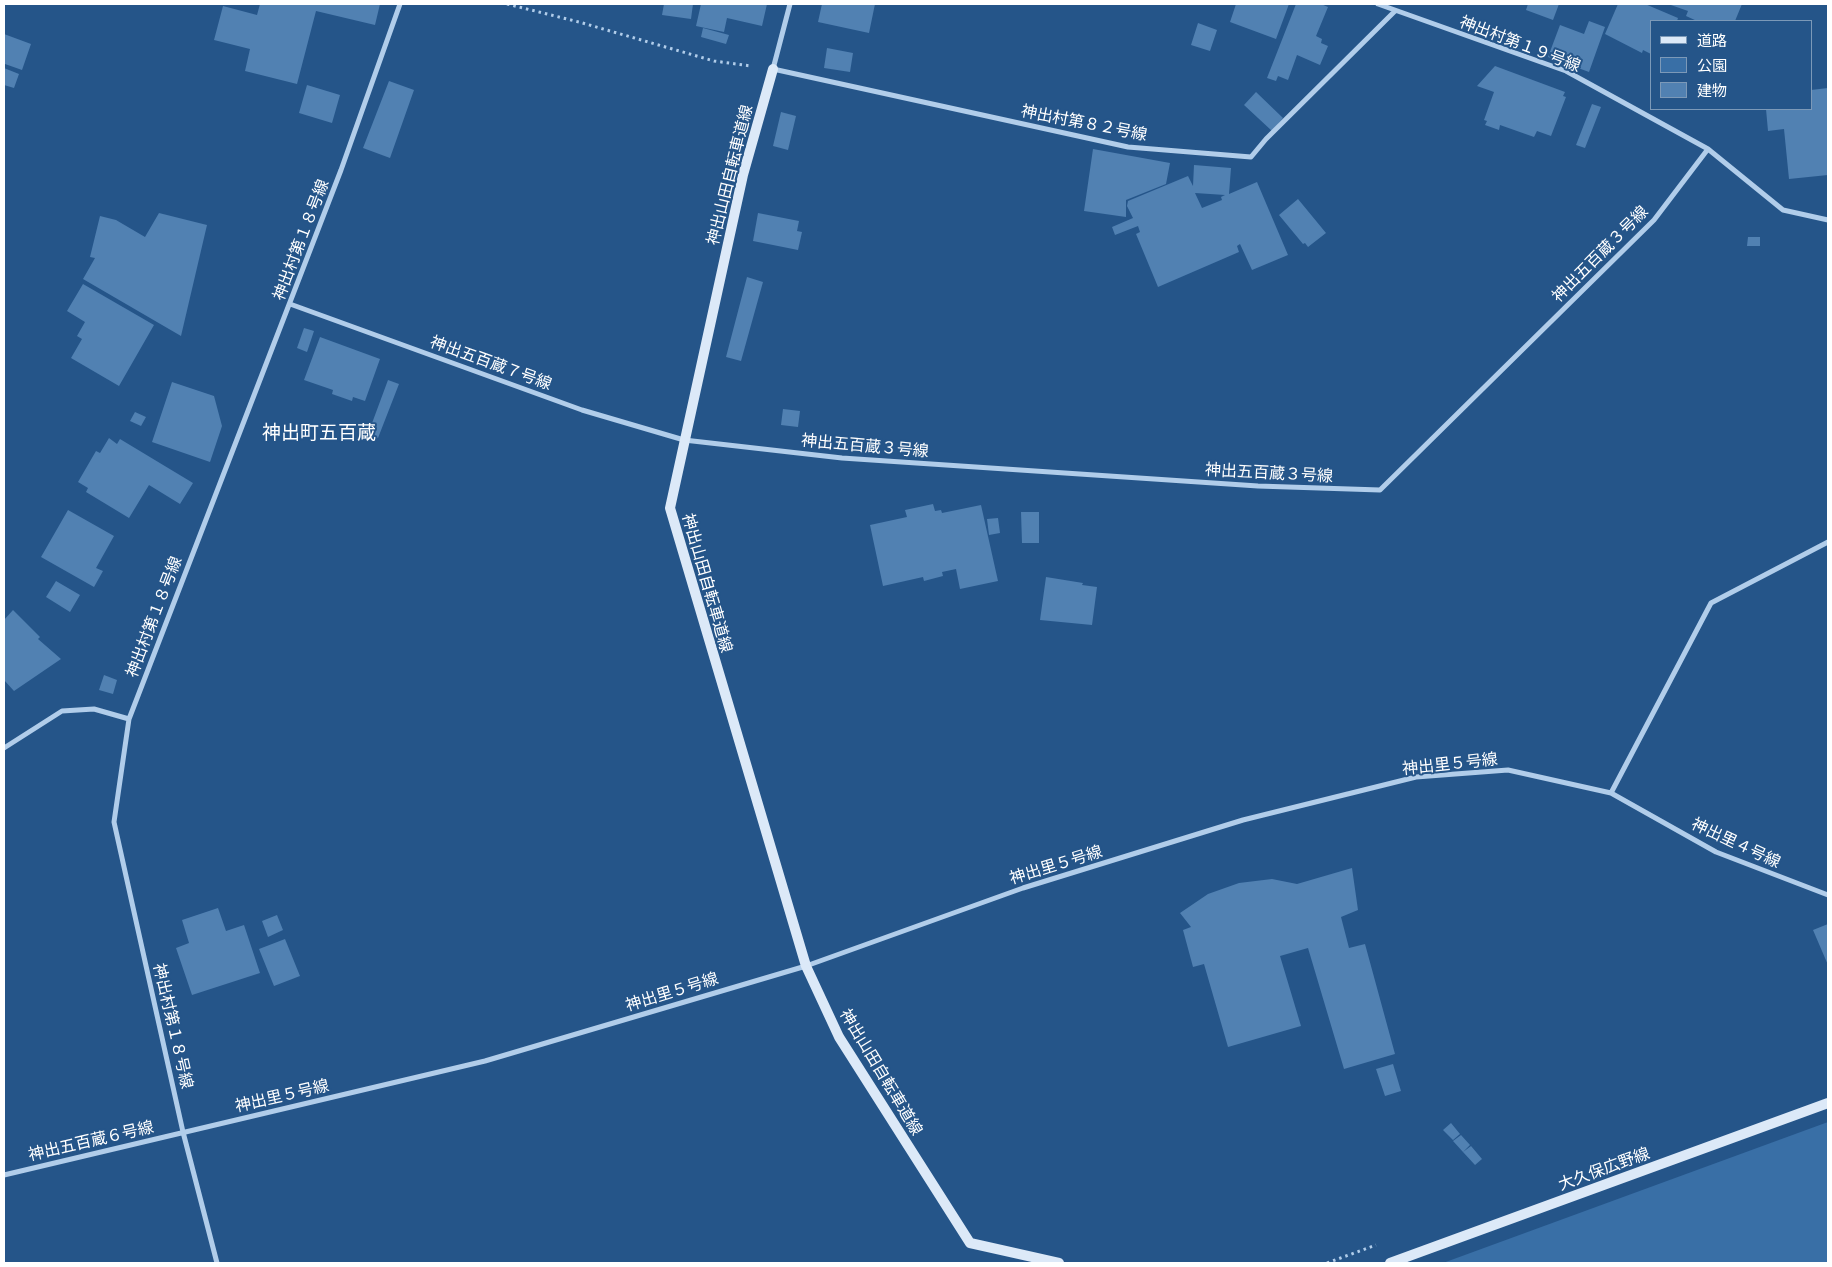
<!DOCTYPE html>
<html>
<head>
<meta charset="utf-8">
<style>
  body { margin:0 }
  #map { position:relative; width:1832px; height:1267px; overflow:hidden; background:#255589; font-family:Lato,"Noto Sans JP",sans-serif }
  canvas { display:block }
  .frame { position:absolute; inset:0; border:5px solid #fff; pointer-events:none }
  .legend { position:absolute; left:1650px; top:20px; width:162px; height:90px; box-sizing:border-box; background:#255589; border:1px solid #7c99b8; margin:0; padding:6px 9px; list-style:none; font-size:15px; color:#fff }
  .legend li { display:flex; align-items:center; gap:10px; height:25px }
  .legend b { width:25px; border:1px solid #7c99b8 }
</style>
</head>
<body>
<div id="map">
<canvas width="1832" height="1267"></canvas>
<div class="frame"></div>
<ul class="legend">
<li><b style="height:6px;background:#dce9f8"></b>道路</li>
<li><b style="height:14px;background:#396fa6"></b>公園</li>
<li><b style="height:14px;background:#5181b2"></b>建物</li>
</ul>
</div>
<script>
const ctx = document.querySelector('canvas').getContext('2d');
ctx.lineJoin = 'round';
function fillPath(path, color) {
  ctx.fillStyle = color;
  ctx.fill(path, 'evenodd');
}
function stroke(path, color, width, dash) {
  ctx.strokeStyle = color;
  ctx.lineWidth = width;
  ctx.lineCap = dash ? 'butt' : 'round';
  ctx.setLineDash(dash || []);
  ctx.stroke(path);
}
function drawText(font, color, halo, rows, align = 'center') {
  ctx.font = font + ' Lato,"Noto Sans JP",sans-serif';
  ctx.lineWidth = 4;
  ctx.setLineDash([]);
  ctx.textBaseline = 'middle';
  ctx.strokeStyle = halo;
  ctx.fillStyle = color;
  for (const [text, x, y, turn = 0] of rows) {
    ctx.save();
    ctx.translate(x, y);
    ctx.rotate((+turn || 0) * Math.PI / 180);
    ctx.textAlign = isNaN(turn) ? turn : align;
    if (halo) ctx.strokeText(text, 0, 0);
    ctx.fillText(text, 0, 0);
    ctx.restore();
  }
}
fillPath(new Path2D(`
  M1828 1122V1263H1443Z`), '#396fa6');
fillPath(new Path2D(`
  M260 4H380L375 25 316 11 297 84 245 71 250 49 214 40 223 6 257 15Z
  M664 4H693L691 19 662 15Z
  M701 4H767L762 26 727 18 724 32 696 26Z
  M822 4H875L869 33 818 22Z
  M1236 4H1289L1276 39 1230 22Z
  M1296 4H1321L1328 7 1316 36 1322 39 1321 43 1328 46 1320 65 1297 55 1288 80 1278 76 1276 81 1267 78Z
  M1528 4H1559L1553 20 1526 10Z
  M1618 4H1645L1678 18 1677 21H1651V54L1643 50 1642 53 1605 34Z
  M1668 4H1742L1735 21H1697L1686 16 1688 11Z
  M1589 21 1605 27 1589 72 1548 57 1560 25 1584 34Z
  M1198 23 1217 30 1210 51 1191 45Z
  M703 28 729 35 726 44 701 37Z
  M4 34 31 44 22 70 5 64Z
  M827 48 853 53 850 72 824 68Z
  M1495 66 1565 92 1563 96 1566 97 1551 136 1537 131 1534 137 1500 125 1499 130 1485 125 1487 121 1484 120 1494 92 1477 86Z
  M4 68 19 74 14 88 4 85Z
  M389 81 414 90 390 158 363 148Z
  M307 85 340 95 332 123 299 113Z
  M1828 88V175L1789 179 1784 129 1768 131 1766 109H1811V90Z
  M1256 92 1283 118 1272 131 1244 105Z
  M1592 104 1601 107 1585 148 1576 145Z
  M781 112 796 116 788 150 773 146Z
  M1093 149 1170 163 1166 184 1126 200V217L1084 211Z
  M1194 165 1231 168 1229 194 1257 182 1288 255 1252 270 1240 244 1237 246 1239 252 1158 287 1136 234 1140 232 1138 226 1115 235 1112 227 1133 218 1127 206 1128 201 1188 176 1193 186ZM1195 193 1225 195 1221 197 1222 200 1202 208Z
  M1298 199 1326 233 1308 247 1305 243 1303 244 1279 215Z
  M159 213 207 225 181 336 83 279 95 258 90 257 100 216 116 220 145 237Z
  M758 213 799 221 797 231 802 232 798 250 753 241Z
  M1748 237H1760V246H1747Z
  M747 277 763 282 741 361 726 357Z
  M83 284 154 325 119 386 71 358 82 339 77 336 85 322 67 311Z
  M304 328 314 331 307 352 297 348Z
  M320 337 380 359 365 401 353 397 352 401 332 394 333 390 304 380Z
  M388 380 399 384 378 438 368 434Z
  M172 382 214 396 222 426 210 462 152 442Z
  M783 409 800 411 798 427 781 425Z
  M135 412 146 417 141 426 130 421Z
  M109 438 117 444 120 439 193 483 180 504 149 485 129 518 86 492 88 488 78 482 96 451 100 453Z
  M933 504 935 511 941 510 942 513 981 505 998 581 960 589 956 569 942 572 943 576 924 581 923 577 883 586 870 525 907 517 905 510Z
  M68 510 114 536 96 568 103 571 94 587 41 557Z
  M1021 512H1039V543H1022Z
  M998 518 1000 533 989 535 987 519Z
  M1046 577 1083 583 1082 585 1097 587 1092 625 1040 620Z
  M56 581 80 595 70 612 46 597Z
  M13 610 40 637 38 639 61 659 14 691 4 680V620Z
  M104 675 117 680 113 694 99 690Z
  M1352 868 1358 910 1341 917 1349 948 1365 944 1395 1054 1344 1069 1308 948 1280 956 1301 1026 1228 1047 1204 964 1193 967 1183 930 1191 927 1180 913 1208 894 1239 883 1272 879 1297 884Z
  M218 908 226 931 244 925 260 973 192 995 176 948 189 943 182 920Z
  M277 915 283 930 268 937 262 921Z
  M1828 924V965L1813 930Z
  M285 939 300 976 274 986 259 949Z
  M1393 1064 1401 1091 1385 1096 1376 1069Z
  M1451 1123 1460 1134 1453 1140 1443 1130Z
  M1461 1135 1470 1145 1463 1152 1453 1141Z
  M1471 1146 1482 1159 1475 1165 1463 1152Z`), '#5181b2');
stroke(new Path2D(`
  M507 4 579 22 714 61 751 66
  M1327 1263 1376 1245`), '#b1cdea', 3, [2.5, 4]);
stroke(new Path2D(`
  M790 4 773 69 1128 147 1251 157 1266 139 1395 11
  M1378 4 1566 71 1708 149 1783 210 1828 220
  M290 304 582 410 684 440 842 458 1258 486 1380 490 1654 220 1708 149
  M4 748 62 711 94 709 129 719
  M1611 793 1716 852 1828 895
  M4 1175 485 1061 806 966 1023 888 1243 820 1416 777 1508 770 1611 793 1711 603 1828 542
  M217 1263 183 1132 114 822 129 719 341 170 400 4`), '#b1cdea', 5);
stroke(new Path2D(`
  M773 69 743 175 670 508 806 966 839 1037 970 1243 1059 1263
  M1390 1263 1828 1103`), '#dce9f8', 10);
drawText('16px', '#fff', '#255589', [
  ["神出村第１９号線",1520,44,21],
  ["神出村第８２号線",1084,123,11],
  ["神出山田自転車道線",730,175,-76],
  ["神出村第１８号線",301,240,-69],
  ["神出五百蔵３号線",1600,254,-45],
  ["神出五百蔵７号線",491,363,20],
  ["神出五百蔵３号線",865,446,5],
  ["神出五百蔵３号線",1269,473,3],
  ["神出山田自転車道線",707,583,74],
  ["神出村第１８号線",154,617,-69],
  ["神出里５号線",1450,764,-6],
  ["神出里４号線",1736,843,25],
  ["神出里５号線",1056,865,-17],
  ["神出里５号線",672,992,-17],
  ["神出村第１８号線",173,1026,77],
  ["神出山田自転車道線",881,1072,59],
  ["神出里５号線",282,1096,-13],
  ["神出五百蔵６号線",91,1141,-13],
  ["大久保広野線",1604,1169,-20]
]);
drawText('19px', '#fff', '#255589', [
  ["神出町五百蔵",319,433]
]);
</script>
</body>
</html>
